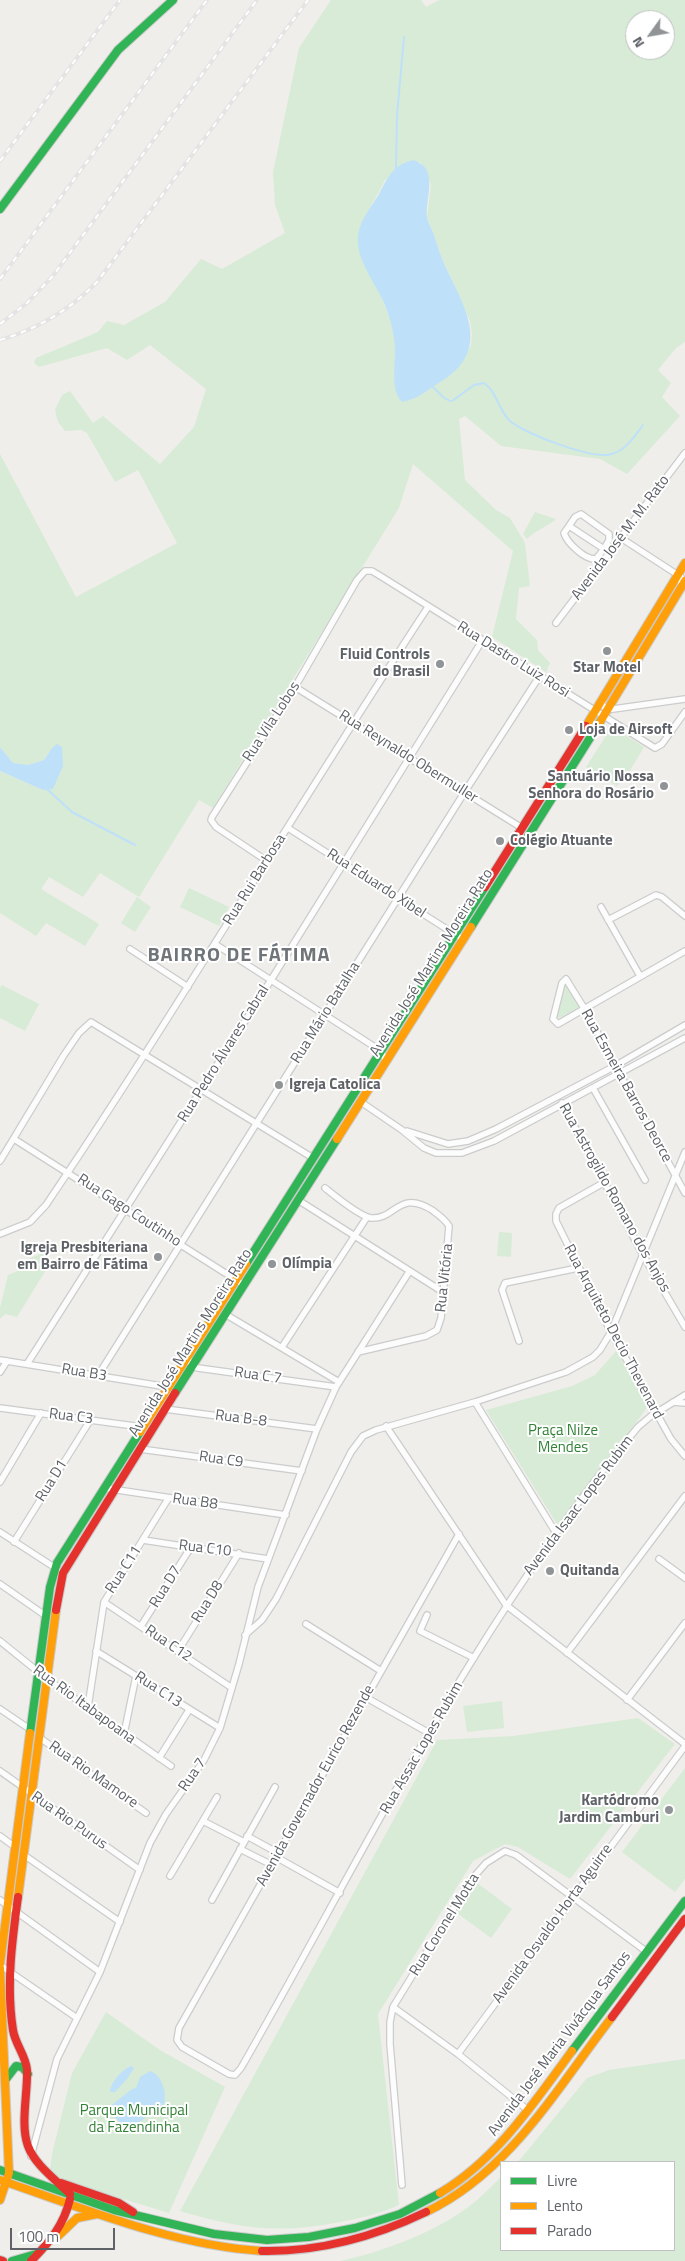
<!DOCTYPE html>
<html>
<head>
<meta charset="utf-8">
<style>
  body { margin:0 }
  #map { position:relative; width:685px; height:2261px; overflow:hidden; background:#efeeea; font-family:"Titillium Web",sans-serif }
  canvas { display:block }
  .legend { position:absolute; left:500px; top:2161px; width:175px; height:90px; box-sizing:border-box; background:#fff; border:1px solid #bfc1c3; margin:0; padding:6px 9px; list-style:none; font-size:15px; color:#5f6368 }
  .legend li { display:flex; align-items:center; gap:10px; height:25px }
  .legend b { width:25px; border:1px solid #bfc1c3 }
  .north { position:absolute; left:625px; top:10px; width:50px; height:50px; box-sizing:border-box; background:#fff; border:1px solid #bfc1c3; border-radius:50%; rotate:238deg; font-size:14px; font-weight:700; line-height:20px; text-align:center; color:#5f6368 }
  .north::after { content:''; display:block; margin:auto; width:18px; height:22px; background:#919496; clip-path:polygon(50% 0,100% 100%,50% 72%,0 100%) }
  .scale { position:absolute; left:10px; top:2228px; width:105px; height:22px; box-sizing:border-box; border:2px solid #5f6368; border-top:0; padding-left:6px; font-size:15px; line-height:18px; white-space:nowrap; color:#5f6368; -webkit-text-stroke:4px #fff; paint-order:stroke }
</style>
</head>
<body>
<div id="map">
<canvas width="685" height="2261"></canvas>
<ul class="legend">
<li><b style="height:6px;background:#30b455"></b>Livre</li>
<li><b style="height:6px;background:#ff9f0a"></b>Lento</li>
<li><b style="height:6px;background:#e5322d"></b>Parado</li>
</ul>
<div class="north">N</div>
<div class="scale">100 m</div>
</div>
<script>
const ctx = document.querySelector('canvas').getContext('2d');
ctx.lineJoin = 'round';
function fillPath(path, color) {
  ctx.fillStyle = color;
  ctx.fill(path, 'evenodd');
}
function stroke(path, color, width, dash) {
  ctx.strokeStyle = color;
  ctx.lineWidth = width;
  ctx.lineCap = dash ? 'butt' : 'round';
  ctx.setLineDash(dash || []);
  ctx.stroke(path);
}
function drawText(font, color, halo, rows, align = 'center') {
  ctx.font = font + ' "Titillium Web",sans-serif';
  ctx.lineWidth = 4;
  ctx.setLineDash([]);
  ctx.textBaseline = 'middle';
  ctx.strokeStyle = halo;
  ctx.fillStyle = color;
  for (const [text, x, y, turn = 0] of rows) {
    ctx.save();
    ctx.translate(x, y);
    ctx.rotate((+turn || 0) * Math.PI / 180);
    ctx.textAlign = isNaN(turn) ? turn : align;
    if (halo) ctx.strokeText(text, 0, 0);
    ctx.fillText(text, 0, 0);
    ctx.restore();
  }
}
fillPath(new Path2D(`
  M331 0H421L426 7 439 0H685V342L676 348 658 370 671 383 662 397 680 416 627 474 600 459 501 446 465 416 459 419 465 480 496 510 510 518 525 543 530 586 519 588 516 619 537 640 538 650 550 663 546 672 492 637 513 551 413 464 399 508 213 808 199 800 139 897 100 873 83 897 49 877 41 889 99 924 85 946 46 923 36 936 0 913V771L43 790 52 748 44 760 28 765 13 763 0 747V454L76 597 177 543 138 470 115 482 87 433 81 430 65 431 58 422 55 410 62 395 70 391 93 423 103 416 160 464 194 427 206 389 150 345 127 360 107 348 39 367 34 363 36 358 98 332 107 321 124 325 165 302 201 259 222 269 285 233 275 205 273 172 299 48ZM635 20H665V50H635ZM420 162 425 169 431 185 427 217 442 258 470 321 472 334 471 345 460 365 424 393 396 364 395 340 390 319 382 299 368 212 385 180Z
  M535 512 556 519C553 523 535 531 527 539L523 534Z
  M611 728H614L644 747 628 774 617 786 586 767Z
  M189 888 229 907 219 926 180 907Z
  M137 897 151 907 135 932 121 923Z
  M565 983 581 1008 559 1018 556 1016Z
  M2 985 39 1004 25 1031 0 1018V988Z
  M499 1232 512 1233 511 1257 497 1256Z
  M46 1252 38 1265 46 1270 17 1317 5 1314 0 1319V1308L8 1275 20 1270 23 1261Z
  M616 1351 646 1402V1409L563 1522 557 1524 486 1410 572 1386 595 1375Z
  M502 1701 504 1728 467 1732 463 1706Z
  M638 1718 675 1744 570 1879 518 1847 505 1844 473 1861 378 2014 399 2205C379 2214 361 2218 340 2222 277 2234 241 2229 180 2211L437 1740 513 1736Z
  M685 1768V1879L675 1892 622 1852Z
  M476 1882 512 1909 491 1938 457 1913Z
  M106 2012 160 2050 225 2087 169 2213 61 2180 50 2170 52 2154 72 2073Z
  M685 2059V2261H340C382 2252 433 2233 467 2208 479 2199 490 2188 501 2177V2250H674V2162H518L587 2078 609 2070Z`), '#d8ebd6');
fillPath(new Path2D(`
  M413 160C440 168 425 198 427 217 428 223 432 229 434 235 438 248 443 262 449 274 468 313 489 351 442 381 428 389 419 399 402 402 388 388 398 358 394 339 392 325 388 311 382 299 372 277 351 253 360 227 364 215 373 204 379 194 388 177 393 165 413 160Z
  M57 744 62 747 63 766 53 789 43 790 0 771V747L13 763 28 765 44 760 52 748Z
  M131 2066 134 2068 127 2079 115 2092H110C111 2081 122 2070 131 2066Z
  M150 2071C162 2075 167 2092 164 2104L131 2128 125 2129 114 2116 112 2105 132 2089 136 2088 140 2077Z`), '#bfe0f9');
stroke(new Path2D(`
  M396 169 397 115 404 37
  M431 385 443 397 450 401
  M452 401 474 385 484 383C497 392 499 411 510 421 525 434 593 460 612 454 626 450 634 437 643 425
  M47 789 72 812 135 845`), '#bfe0f9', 2);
const street = new Path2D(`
  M581 514 609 534V540L604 549 569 526 575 517Z
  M569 526 564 533C567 543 585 560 596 559L604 549 606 550
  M621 538 681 577V585
  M556 623 685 453
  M295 687 522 828
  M603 700 602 704 606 710 685 699
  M288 828 464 940
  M267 861 216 827 211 820 212 817 295 687 357 580 365 571H372L382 577 655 748 662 744 685 712
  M601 907 640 976
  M608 920 656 895 662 897 685 916
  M215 944 381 1051 386 1061
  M130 949 188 987
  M685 951 558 1024 553 1019 562 983 566 979 584 1008 586 1012 685 1193
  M593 1088 645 1180
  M361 1102 402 1130 424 1148 436 1153H462L494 1141 685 1038
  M562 1103 643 1255 685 1327
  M407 1131 448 1144 468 1141 496 1129 615 1066 685 1025
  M14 1139 244 1285
  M0 1161 64 1055 79 1033 91 1022 313 1158
  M605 1182 559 1208 556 1214V1221L611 1332 671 1439 685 1456
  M325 1188C335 1196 359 1216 371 1218 395 1220 399 1189 432 1210 439 1215 445 1219 449 1226L441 1318 437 1330 426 1336 358 1352
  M298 1200 443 1292
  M0 1234 30 1222 46 1205C178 1009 298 805 428 607
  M225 1314 339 1382
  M519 1341 502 1290 505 1283 578 1268
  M282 1347 367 1217
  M188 1355C189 1363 190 1366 198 1368L336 1387
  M0 1360 168 1387
  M27 1364 271 980 482 641
  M0 1372 7 1361
  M99 1374 464 793 539 677
  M475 1402 556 1533
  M673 1402 685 1403
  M0 1408 142 1427
  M165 1409 317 1429
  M386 1426 506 1605 685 1744
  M140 1449 302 1471
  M0 1482 41 1413
  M104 1488 286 1515
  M0 1532 57 1569
  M459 1534 179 2028 177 2040 182 2047 229 2074 235 2075 241 2068C366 1850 476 1620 638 1427L651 1416 685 1395
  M143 1540 268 1559
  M14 1542 91 1419
  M659 1559 685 1578
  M0 1584 46 1616
  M104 1602 232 1688
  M427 1615 420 1631 474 1658
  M306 1624 381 1671
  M141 1626 191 1547
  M245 1635 262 1620 276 1599 351 1452 363 1436 376 1430 475 1402 566 1372 593 1357 600 1350 611 1332 685 1152
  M0 1641 47 1679 171 1766
  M96 1651 220 1728
  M178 1651 239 1553
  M567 1653 685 1496
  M367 1698 429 1733
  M627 1700 685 1623
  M88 1707 104 1602 168 1499
  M0 1709 31 1730
  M124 1734 136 1676
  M40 1738 146 1813
  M159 1758 189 1710
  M0 1771 140 1870
  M203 1821 244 1842
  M0 1836 15 1847
  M247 1836 278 1853
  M240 1849 272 1865
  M24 1855 120 1922
  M276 1857 340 1893
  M170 1876 217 1797
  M0 1900 100 1972
  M212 1900 275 1787
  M0 1965 77 2018
  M393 2007 458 2054 529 2111
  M458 2054 685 1746
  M31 2156 57 2059 100 1972 150 1843 166 1814 204 1760 220 1728 239 1664 258 1587 317 1429 336 1387 409 1272
  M402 2185 390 2044V2022L393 2007 471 1880 486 1863 505 1851 516 1855 647 1952`);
const fast = new Path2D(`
  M0 209 118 50 173 0
  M471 927 600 722
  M246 1264 485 887
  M175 1393 337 1139
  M30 1733 50 1587 57 1563 140 1432
  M572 2051 685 1901
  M6 2079 16 2066 22 2067 28 2074
  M0 2170 114 2210 214 2234 267 2240 309 2237 355 2228 400 2214 440 2193
  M12 2261 36 2254`);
const slow = new Path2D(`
  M600 722 685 581
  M586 726 685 563
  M337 1139 471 927
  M140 1432 246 1264
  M18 1897 56 1610
  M0 1964 30 1733
  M0 1968 9 2173 0 2200
  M0 2180C86 2209 171 2245 262 2251
  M440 2193C497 2159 533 2104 572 2051
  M426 2212C510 2172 557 2088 612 2017
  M55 2239 77 2218 97 2214`);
const jam = new Path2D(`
  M485 887 586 726
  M56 1610 63 1573 175 1393
  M18 1897C12 1941 6 1986 13 2030 15 2044 26 2056 27 2070 28 2092 20 2125 28 2146 35 2165 55 2179 70 2194
  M612 2017 685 1919
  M61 2183 119 2203 133 2212
  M262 2251C319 2252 374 2237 426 2212
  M0 2260 3 2261
  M31 2261C49 2243 64 2225 70 2199`);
stroke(street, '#cbcccc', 8);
stroke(fast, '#cacacb', 10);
stroke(slow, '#cacacb', 10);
stroke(jam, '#cacacb', 10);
stroke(street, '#fdfcfc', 5.5);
stroke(fast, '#30b455', 8);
stroke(slow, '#ff9f0a', 8);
stroke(jam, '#e5322d', 8);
const rail = new Path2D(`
  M0 161 120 0
  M0 279 207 0
  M0 324 27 303 52 277 257 0
  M0 340C37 329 70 310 97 282L308 0`);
stroke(rail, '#e4e4e4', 4);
stroke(rail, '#fff', 2, [5.5]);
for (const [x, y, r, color] of [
  [607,651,5,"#919496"],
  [440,664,5,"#919496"],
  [569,730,5,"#919496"],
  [664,786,5,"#919496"],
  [500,841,5,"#919496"],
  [279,1085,5,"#919496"],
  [158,1257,5,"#919496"],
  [272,1264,5,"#919496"],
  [550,1571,5,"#919496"],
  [669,1810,5,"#919496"]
]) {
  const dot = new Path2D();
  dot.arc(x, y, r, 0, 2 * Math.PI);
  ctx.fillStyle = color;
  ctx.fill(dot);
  stroke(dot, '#fff', 2);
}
drawText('15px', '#5f6368', '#fff', [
  ["Avenida José M. M. Rato",621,538,-53],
  ["Rua Dastro Luiz Rosi",513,660,32],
  ["Rua Vila Lobos",272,722,-57],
  ["Rua Reynaldo Obermuller",408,757,32],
  ["Rua Rui Barbosa",255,880,-58],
  ["Rua Eduardo Xibel",376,884,33],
  ["Avenida José Martins Moreira Rato",432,963,-58],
  ["Rua Mário Batalha",326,1013,-58],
  ["Rua Pedro Álvares Cabral",224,1054,-58],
  ["Rua Esmeira Barros Deorce",626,1086,61],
  ["Rua Astrogildo Romano dos Anjos",614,1198,61],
  ["Rua Gago Coutinho",129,1211,33],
  ["Rua Vitória",445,1278,-84],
  ["Rua Arquiteto Decio Thevenard",613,1332,62],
  ["Avenida José Martins Moreira Rato",191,1343,-58],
  ["Rua B3",84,1373,9],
  ["Rua C 7",258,1376,8],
  ["Rua C3",71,1417,7],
  ["Rua B-8",241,1419,7],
  ["Rua C9",221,1460,8],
  ["Rua D1",52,1481,-58],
  ["Rua B8",195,1502,8],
  ["Avenida Isaac Lopes Rubim",579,1506,-53],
  ["Rua C10",205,1549,7],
  ["Rua C11",124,1570,-57],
  ["Rua D7",166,1587,-58],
  ["Rua D8",208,1602,-58],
  ["Rua C12",168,1644,34],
  ["Rua C13",158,1690,33],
  ["Rua Rio Itabapoana",84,1705,36],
  ["Rua Assac Lopes Rubim",422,1748,-60],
  ["Rua Rio Mamore",93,1775,35],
  ["Rua 7",193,1775,-56],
  ["Avenida Governador Eurico Rezende",316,1786,-61],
  ["Rua Rio Purus",69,1821,35],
  ["Avenida Osvaldo Horta Aguirre",553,1924,-54],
  ["Rua Coronel Motta",445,1925,-58],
  ["Avenida José Maria Vivácqua Santos",560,2044,-53]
]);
drawText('bold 15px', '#5f6368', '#fff', [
  ["Fluid Controls",430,655,"right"],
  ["do Brasil",430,672,"right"],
  ["Star Motel",607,668,"center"],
  ["Loja de Airsoft",579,730],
  ["Santuário Nossa",654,777,"right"],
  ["Senhora do Rosário",654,794,"right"],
  ["Colégio Atuante",510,841],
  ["Igreja Catolica",289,1085],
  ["Igreja Presbiteriana",148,1248,"right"],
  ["em Bairro de Fátima",148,1265,"right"],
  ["Olímpia",282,1264],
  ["Quitanda",560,1571],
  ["Kartódromo",659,1801,"right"],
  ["Jardim Camburi",659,1818,"right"]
], 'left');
drawText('15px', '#348238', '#fff', [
  ["Praça Nilze",563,1431],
  ["Mendes",563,1448],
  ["Parque Municipal",134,2111],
  ["da Fazendinha",134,2128]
]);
ctx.letterSpacing = '1px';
drawText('bold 20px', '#70757a', '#fff', [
  ["BAIRRO DE FÁTIMA",239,956]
]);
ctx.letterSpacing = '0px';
</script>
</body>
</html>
